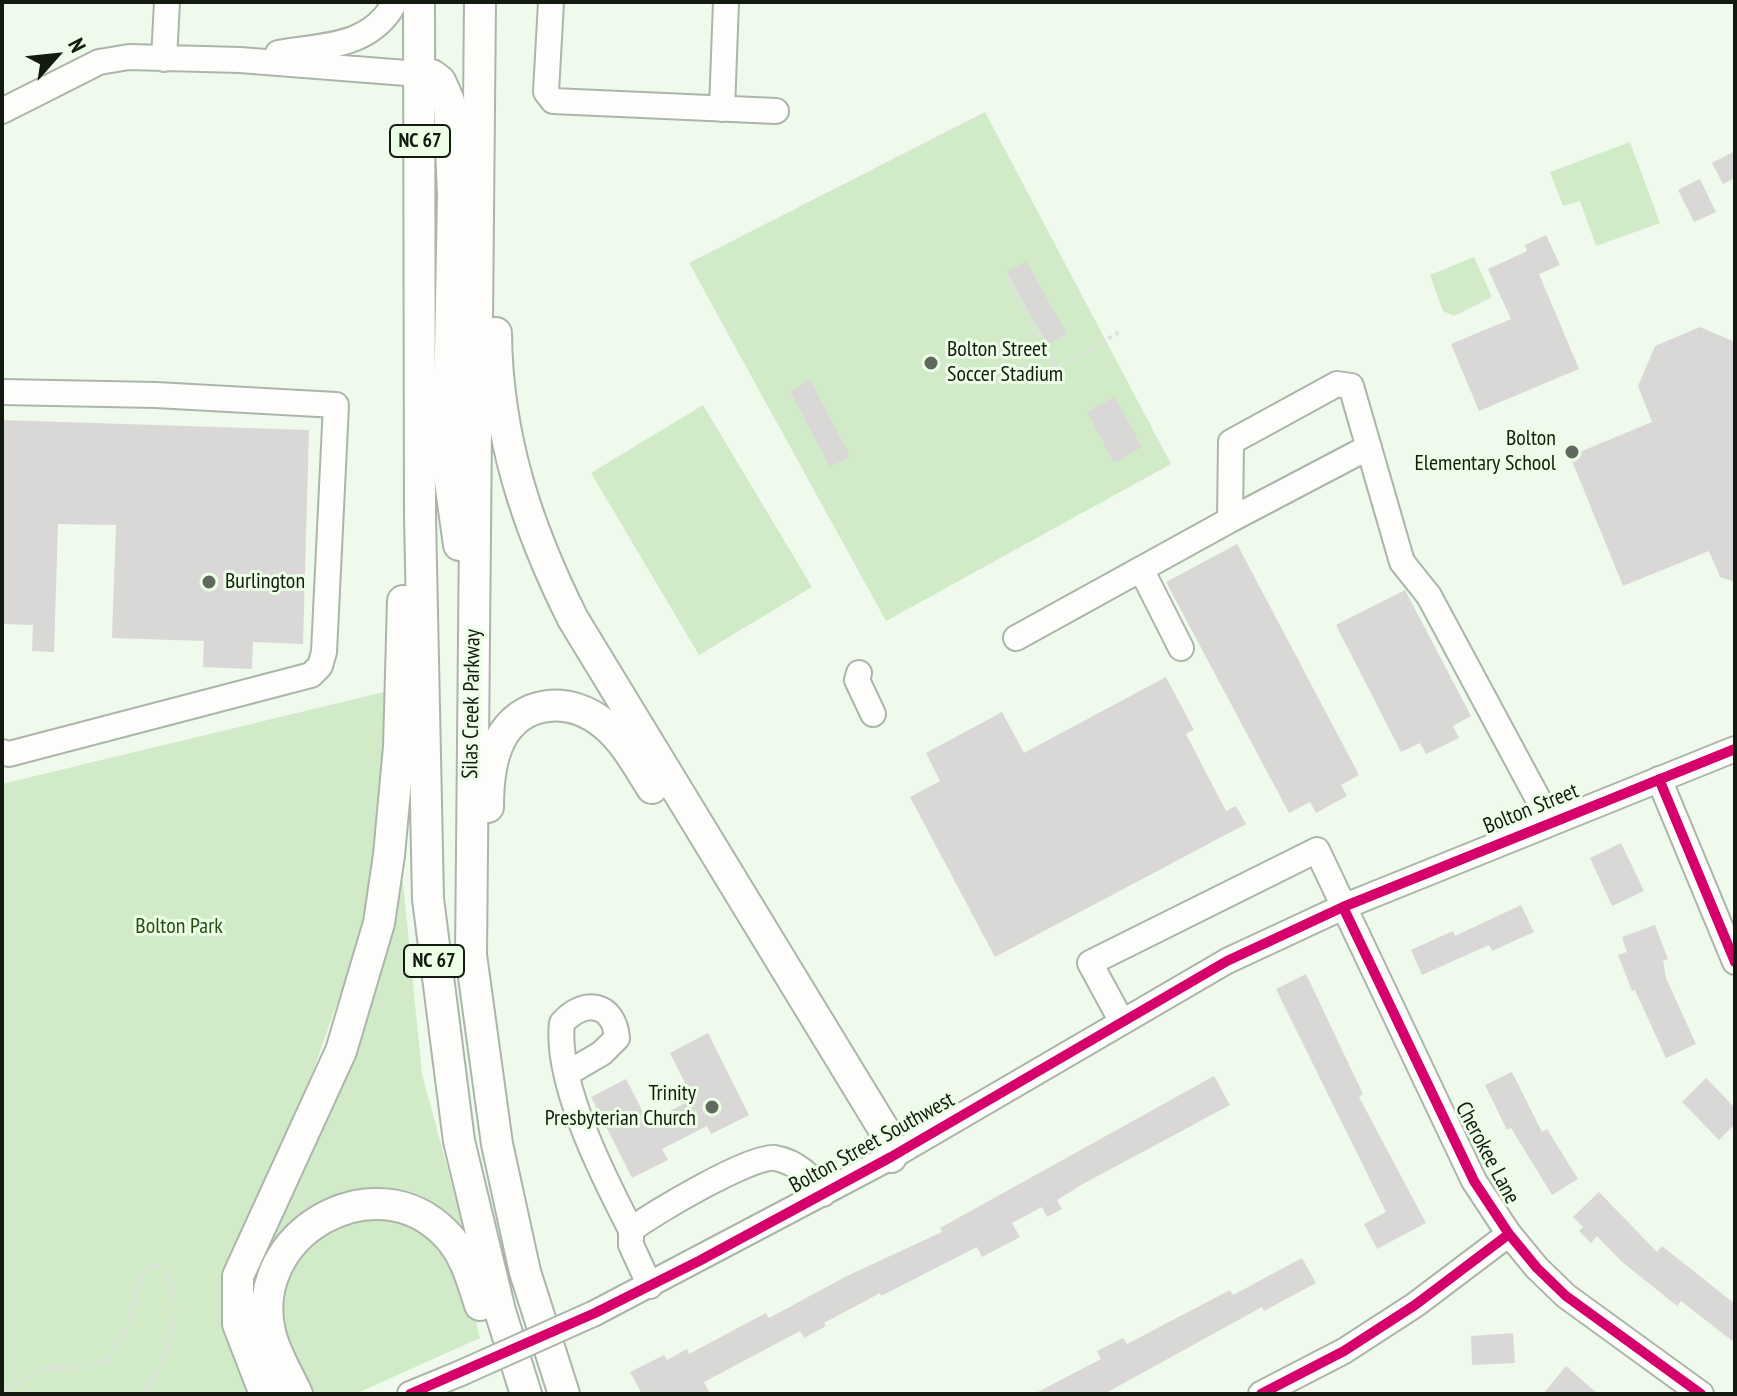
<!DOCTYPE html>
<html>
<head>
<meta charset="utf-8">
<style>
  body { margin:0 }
  #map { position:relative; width:1737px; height:1396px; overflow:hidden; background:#eff9ec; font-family:"PT Sans Narrow",sans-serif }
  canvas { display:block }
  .frame { position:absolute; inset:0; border:4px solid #131b10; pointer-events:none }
  .north { position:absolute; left:16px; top:16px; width:80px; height:80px; -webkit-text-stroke:6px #ecffe6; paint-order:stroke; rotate:63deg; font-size:22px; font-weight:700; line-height:32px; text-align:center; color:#131b10 }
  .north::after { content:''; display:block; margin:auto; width:28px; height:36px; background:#131b10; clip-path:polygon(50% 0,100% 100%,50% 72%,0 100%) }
</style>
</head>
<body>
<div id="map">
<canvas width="1737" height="1396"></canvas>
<div class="frame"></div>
<div class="north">N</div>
</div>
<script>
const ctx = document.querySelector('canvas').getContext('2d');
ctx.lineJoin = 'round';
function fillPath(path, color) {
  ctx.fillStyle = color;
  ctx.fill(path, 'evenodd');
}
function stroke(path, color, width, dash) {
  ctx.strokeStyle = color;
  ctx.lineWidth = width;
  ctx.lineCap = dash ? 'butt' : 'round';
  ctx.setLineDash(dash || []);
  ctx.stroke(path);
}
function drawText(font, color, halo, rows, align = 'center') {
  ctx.font = font + ' "PT Sans Narrow",sans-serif';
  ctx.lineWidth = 6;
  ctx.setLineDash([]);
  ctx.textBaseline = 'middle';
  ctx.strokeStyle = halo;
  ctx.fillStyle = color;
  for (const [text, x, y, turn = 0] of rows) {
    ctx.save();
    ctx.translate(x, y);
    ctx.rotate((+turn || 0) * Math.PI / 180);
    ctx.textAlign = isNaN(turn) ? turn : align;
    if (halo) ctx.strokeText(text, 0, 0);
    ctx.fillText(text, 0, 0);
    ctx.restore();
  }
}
fillPath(new Path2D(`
  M985 112 1171 464 886 621 689 263Z
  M1630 142 1660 223 1596 246 1580 201 1563 206 1550 172Z
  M1474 257 1492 297 1454 316 1443 311 1430 275Z
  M703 405 812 587 699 655 591 473Z
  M388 691 385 772 369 898 351 964 301 1105 229 1265 253 1394H2V784Z
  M403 882 422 1074 470 1252 397 1196 273 1257 257 1251Z
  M389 1217 427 1230 468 1289 480 1338 355 1394H312L303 1384 278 1314 297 1253 348 1220Z`), '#d1ebc9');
fillPath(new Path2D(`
  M1735 151V178L1723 184 1712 163Z
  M1700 179 1716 212 1694 222 1678 190Z
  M1546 235 1560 265 1539 274 1579 369 1479 411 1451 344 1511 319 1488 269 1527 251 1525 245Z
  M1026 261 1067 334 1048 345 1007 272Z
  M1700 327 1735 342V582L1720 577 1709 551 1623 586 1570 456 1652 422 1638 386 1655 346Z
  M810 380 850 456 830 467 790 391Z
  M1115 397 1142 447 1114 463 1087 412Z
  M2 420 309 430 303 644 253 642 252 669 203 667 204 641 112 638 116 525 58 524 54 652 32 651 33 625 2 624Z
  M1237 544 1359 775 1341 785 1347 796 1316 813 1310 802 1289 813 1166 582Z
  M1405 590 1471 716 1453 726 1459 738 1426 754 1420 743 1401 752 1336 625Z
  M1166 677 1194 730 1186 734 1226 811 1236 806 1246 824 995 957 910 797 940 781 926 753 1002 712 1024 753Z
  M1621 843 1644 891 1612 906 1590 858Z
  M1521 905 1534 932 1492 951 1489 945 1422 975 1411 950 1453 931 1455 936Z
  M1655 925 1668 959 1663 961 1666 978 1696 1044 1666 1058 1635 990 1632 991 1618 955 1627 952 1622 937Z
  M1306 974 1363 1094 1359 1097 1426 1223 1377 1249 1364 1224 1386 1212 1276 989Z
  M708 1033 749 1115 711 1134 707 1126 662 1149 668 1160 632 1178 591 1097 626 1079 648 1122 693 1099 670 1053Z
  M1512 1072 1542 1132 1547 1129 1578 1179 1552 1195 1511 1128 1507 1130 1485 1085Z
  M1214 1076 1230 1105 1083 1184 1057 1200 1062 1209 1047 1217 1042 1207 1012 1223 1020 1237 982 1257 977 1247 881 1296 880 1293 824 1323 826 1326 804 1338 800 1331 704 1382 710 1394H642L630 1372 664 1355 667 1360 687 1349 689 1354 766 1313 769 1318 849 1275 942 1232 940 1228Z
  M1706 1078 1735 1108V1124L1719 1140 1682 1102Z
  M1599 1192 1657 1252 1662 1246 1735 1304V1343L1681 1301 1677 1306 1621 1261 1597 1236 1591 1243 1579 1231 1583 1227 1573 1217Z
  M1302 1258 1316 1283 1264 1311 1262 1307 1104 1394H1034L1101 1359 1097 1351 1123 1338 1127 1344 1230 1290 1233 1295Z
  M1513 1333 1515 1363 1472 1365 1471 1336Z
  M1566 1366 1598 1394H1543Z`), '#dad8d7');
const minor = new Path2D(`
  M551 2 546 92 553 101 776 111
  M278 53C323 45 371 48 395 2
  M164 59 167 2
  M722 109 726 2
  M2 111 99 62 129 57 240 60 419 74
  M2 392 156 395 336 405 324 652 320 666 311 675 9 754 2 752
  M1230 520 1369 447
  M1141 569 1181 648
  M1016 638 1230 520 1231 442 1337 384 1351 386 1402 562 1429 596 1551 823
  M859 673 857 680 873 714
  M1659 779 1735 962
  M1122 1022 1090 963 1317 850 1474 1181 1509 1234 1537 1268 1566 1296 1701 1394
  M568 1073 602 1053 617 1038C614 1003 584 998 562 1023 555 1082 604 1178 631 1230
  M650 1286 631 1245V1230C651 1214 753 1154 775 1158 797 1162 811 1176 823 1194
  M595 1313 891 1157 1227 961 1343 907 1735 749
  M410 1394 461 1373
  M1261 1394 1344 1351 1415 1305 1509 1234`);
const major = new Path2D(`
  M419 2 420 517 428 899 459 1141 500 1311 526 1394
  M480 2 471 955 497 1144 525 1272 564 1394
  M419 74 432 75 440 81 449 101 453 194 449 410 450 481 459 545
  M496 333C497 437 527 527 573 619L883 1128 891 1157
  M488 807C488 785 490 760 500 740 521 699 570 696 604 724 625 741 638 766 652 788
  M265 1394 238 1324V1276L341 1051 379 923 389 855 399 747 403 601
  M297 1394C288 1374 275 1354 270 1332 247 1234 375 1160 446 1234 465 1253 472 1280 480 1305`);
stroke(minor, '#acb5aa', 28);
stroke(major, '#acb5aa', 34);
stroke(new Path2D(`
  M1007 278 1055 365 1067 364 1121 331
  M2 1394 41 1369 86 1366 107 1359 126 1333 142 1274 148 1267 158 1266C193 1301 167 1359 143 1394`), '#dfe2de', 4, [4, 4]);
stroke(minor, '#fdfefc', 24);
stroke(major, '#fdfefc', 30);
const minorBridge = new Path2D(`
  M461 1373 595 1313`);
stroke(minorBridge, '#acb5aa', 28, []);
stroke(minorBridge, '#fdfefc', 24);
stroke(new Path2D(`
  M1659 779 1735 962
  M1343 907 1474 1181 1509 1234 1537 1268 1566 1296 1701 1394
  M410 1394 595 1313 699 1261 891 1157 1227 961 1343 907 1735 749
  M1261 1394 1344 1351 1415 1305 1509 1234`), '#d6006c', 10);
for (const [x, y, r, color] of [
  [931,363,8,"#60695d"],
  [1572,452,8,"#60695d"],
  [209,582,8,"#60695d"],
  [712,1107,8,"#60695d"]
]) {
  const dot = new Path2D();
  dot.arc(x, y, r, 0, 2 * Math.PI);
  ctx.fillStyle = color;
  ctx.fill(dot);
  stroke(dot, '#ecffe6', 3);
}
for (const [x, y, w] of [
  [420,141,60],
  [434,961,60]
]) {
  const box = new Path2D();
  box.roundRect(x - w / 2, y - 16, w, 32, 6);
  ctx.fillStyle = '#ecffe6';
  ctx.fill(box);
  stroke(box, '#131b10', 2);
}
drawText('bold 20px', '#131b10', null, [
  ["NC 67",420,141],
  ["NC 67",434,961]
]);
drawText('22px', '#131b10', '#ecffe6', [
  ["Bolton Street",947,350],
  ["Soccer Stadium",947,375],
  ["Bolton",1556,439,"right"],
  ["Elementary School",1556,464,"right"],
  ["Burlington",225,582],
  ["Trinity",696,1094,"right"],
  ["Presbyterian Church",696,1119,"right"]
], 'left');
drawText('22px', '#131b10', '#ecffe6', [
  ["Silas Creek Parkway",472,704,-89],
  ["Bolton Street",1531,809,-22],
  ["Bolton Street Southwest",872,1143,-29],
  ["Cherokee Lane",1487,1153,62]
]);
drawText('22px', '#254e15', '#ecffe6', [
  ["Bolton Park",179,927]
]);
</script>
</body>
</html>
